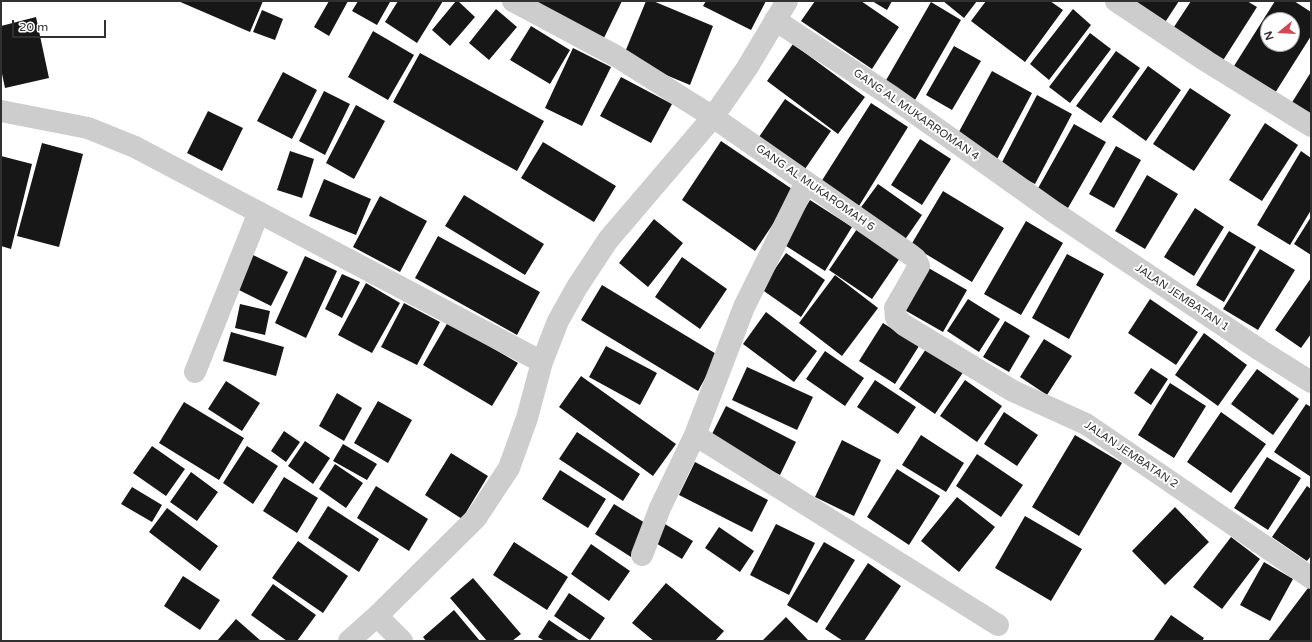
<!DOCTYPE html>
<html>
<head>
<meta charset="utf-8">
<style>
  body { margin:0 }
  #map { position:relative; width:1312px; height:642px; overflow:hidden; background:#fff; font-family:"Varela Round",sans-serif }
  canvas { display:block }
  .frame { position:absolute; inset:0; border:2px solid #303030; pointer-events:none }
  .north { position:absolute; left:1260px; top:12px; width:40px; height:40px; box-sizing:border-box; background:#fff; border:1px solid #acacac; border-radius:50%; rotate:252deg; font-size:11px; font-weight:700; line-height:16px; text-align:center; color:#303030 }
  .north::after { content:''; display:block; margin:auto; width:14px; height:18px; background:#d34653; clip-path:polygon(50% 0,100% 100%,50% 72%,0 100%) }
  .scale { position:absolute; left:12px; top:20px; width:94px; height:18px; box-sizing:border-box; border:2px solid #303030; border-top:0; padding-left:5px; font-size:12px; line-height:14px; white-space:nowrap; color:#303030; -webkit-text-stroke:3px #fff; paint-order:stroke }
</style>
</head>
<body>
<div id="map">
<canvas width="1312" height="642"></canvas>
<div class="frame"></div>
<div class="north">N</div>
<div class="scale">20 m</div>
</div>
<script>
const ctx = document.querySelector('canvas').getContext('2d');
ctx.lineJoin = 'round';
function fillPath(path, color) {
  ctx.fillStyle = color;
  ctx.fill(path, 'evenodd');
}
function stroke(path, color, width, dash) {
  ctx.strokeStyle = color;
  ctx.lineWidth = width;
  ctx.lineCap = dash ? 'butt' : 'round';
  ctx.setLineDash(dash || []);
  ctx.stroke(path);
}
function drawText(font, color, halo, rows, align = 'center') {
  ctx.font = font + ' "Varela Round",sans-serif';
  ctx.lineWidth = 4;
  ctx.setLineDash([]);
  ctx.textBaseline = 'middle';
  ctx.strokeStyle = halo;
  ctx.fillStyle = color;
  for (const [text, x, y, turn = 0] of rows) {
    ctx.save();
    ctx.translate(x, y);
    ctx.rotate((+turn || 0) * Math.PI / 180);
    ctx.textAlign = isNaN(turn) ? turn : align;
    if (halo) ctx.strokeText(text, 0, 0);
    ctx.fillText(text, 0, 0);
    ctx.restore();
  }
}
fillPath(new Path2D(`
  M178 1H263L250 32Z
  M329 1H348L329 36 314 27Z
  M358 1H389L390 2 377 25 352 11Z
  M398 1H443L417 43 385 22Z
  M456 1H458L475 17 450 46 432 30Z
  M522 1H622L602 42Z
  M646 1H653L713 26 690 85 623 57Z
  M706 1H766L751 30 703 6Z
  M815 1H861L899 27 872 69 801 21Z
  M872 1H892L887 10Z
  M943 1H977L964 18Z
  M986 1H1050L1063 10 1025 62 971 21Z
  M1127 1H1179L1162 27Z
  M1191 1H1247L1257 7 1222 62 1172 30Z
  M1275 1H1294L1311 12V36L1275 93 1234 66ZM1268 20H1292V44H1268Z
  M931 2 961 20 915 100 885 82Z
  M496 9 517 27 489 60 469 43Z
  M1073 9 1091 25 1049 80 1030 64Z
  M262 10 283 19 275 40 253 32Z
  M36 17 49 78 5 88 1 69V26Z
  M531 26 570 50 550 84 510 60Z
  M373 31 414 55 388 100 348 77Z
  M1090 33 1111 49 1070 103 1049 87Z
  M793 44 865 97 838 134 767 81Z
  M954 46 981 61 952 110 926 95Z
  M573 48 611 67 582 126 545 108Z
  M1116 51 1140 68 1101 123 1076 106Z
  M420 53 544 121 517 171 393 102Z
  M1148 66 1181 90 1146 141 1112 117Z
  M992 71 1032 93 996 161 955 139Z
  M283 72 317 90 292 139 257 121Z
  M1311 72V116L1291 104Z
  M621 77 672 104 651 143 600 116Z
  M1190 88 1231 115 1194 171 1153 144Z
  M324 91 350 104 325 155 299 141Z
  M1037 95 1072 114 1035 184 1000 166Z
  M785 99 831 131 805 169 759 137Z
  M871 103 908 127 859 206 821 182Z
  M356 105 385 121 354 179 326 163Z
  M208 111 243 128 222 171 187 153Z
  M1265 123 1298 145 1262 201 1229 180Z
  M1074 124 1106 142 1068 208 1037 190Z
  M920 139 951 159 922 205 891 185Z
  M721 141 795 191 755 251 682 200Z
  M543 142 616 186 594 222 521 178Z
  M42 143 83 154 59 247 17 236Z
  M1116 146 1141 160 1114 208 1089 194Z
  M290 151 314 159 302 198 277 190Z
  M1301 151 1311 158V210L1290 245 1257 225Z
  M1 156 32 164 11 249 1 246Z
  M1147 175 1178 194 1145 249 1115 231Z
  M324 179 371 199 356 235 309 216Z
  M878 184 922 215 904 241 859 210Z
  M943 191 1004 228 972 282 911 245Z
  M464 195 544 244 525 275 445 226Z
  M380 196 427 221 400 272 353 247Z
  M810 200 852 227 825 271 783 244Z
  M1195 208 1224 227 1194 276 1164 257Z
  M1311 217V255L1294 244Z
  M654 219 683 243 648 287 619 263Z
  M1026 221 1063 243 1021 315 984 294Z
  M859 226 902 255 872 299 829 270Z
  M1229 231 1256 247 1224 302 1196 285Z
  M438 236 540 292 517 335 415 278Z
  M1260 249 1295 270 1258 330 1223 309Z
  M786 253 825 280 801 317 761 289Z
  M251 254 288 272 271 306 235 288Z
  M1067 254 1104 274 1069 339 1032 318Z
  M305 256 337 271 306 338 275 323Z
  M682 257 727 289 700 329 655 297Z
  M925 266 967 290 943 332 901 308Z
  M342 274 360 282 342 318 325 309Z
  M835 275 878 308 842 356 799 323Z
  M1311 278V334L1301 348 1275 330Z
  M366 283 400 303 372 353 338 335Z
  M602 285 718 355 698 391 581 320Z
  M968 299 1000 319 979 352 947 331Z
  M1150 299 1198 332 1176 365 1128 333Z
  M404 303 440 322 417 365 381 347Z
  M240 304 270 311 265 335 235 328Z
  M766 312 817 351 794 382 743 344Z
  M1005 321 1030 336 1009 372 983 357Z
  M448 322 518 363 492 406 423 365Z
  M883 323 919 346 895 384 859 361Z
  M231 332 284 347 276 376 223 361Z
  M1204 333 1247 365 1218 406 1175 375Z
  M1044 339 1072 356 1047 395 1020 377Z
  M606 346 657 373 640 405 589 377Z
  M928 346 964 371 935 414 899 389Z
  M825 351 864 378 845 406 806 379Z
  M747 367 813 397 797 430 732 400Z
  M1151 368 1168 379 1151 405 1134 393Z
  M1257 369 1299 399 1273 435 1231 404Z
  M581 376 676 444 653 476 559 407Z
  M875 380 916 407 898 434 857 407Z
  M965 380 1002 406 977 442 940 416Z
  M226 381 260 403 242 431 208 409Z
  M1170 383 1206 406 1174 458 1138 435Z
  M337 393 362 408 344 441 319 426Z
  M378 401 412 420 388 463 354 443Z
  M184 402 244 438 219 480 159 443Z
  M1306 404 1311 407V477L1274 452Z
  M726 406 796 442 780 475 709 440Z
  M1004 412 1038 435 1017 466 984 444Z
  M1221 412 1266 444 1231 493 1187 462Z
  M284 431 300 442 286 462 271 451Z
  M577 432 640 474 623 501 559 459Z
  M921 435 964 463 946 492 902 465Z
  M1075 435 1122 463 1079 536 1032 507Z
  M842 440 881 460 854 516 815 497Z
  M305 441 330 458 313 484 288 466Z
  M343 444 377 464 367 480 333 461Z
  M152 446 185 469 166 496 133 473Z
  M247 446 278 466 253 504 223 483Z
  M451 453 488 476 462 519 425 495Z
  M977 454 1023 485 1001 517 956 486Z
  M1267 457 1301 478 1268 530 1234 508Z
  M695 462 768 500 752 532 679 495Z
  M335 464 363 483 346 508 319 489Z
  M897 469 940 496 909 545 867 517Z
  M560 470 606 499 588 528 542 499Z
  M191 472 218 492 197 521 170 502Z
  M284 477 318 498 297 533 263 511Z
  M376 486 428 519 409 551 357 518Z
  M1307 486 1311 489V556L1307 561 1272 537Z
  M132 487 162 505 152 522 121 504Z
  M957 497 995 527 959 572 921 541Z
  M614 504 650 526 631 557 595 534Z
  M328 506 379 539 359 572 308 538Z
  M1175 507 1209 542 1165 585 1132 551Z
  M167 508 218 546 200 571 149 532Z
  M1025 516 1082 549 1051 601 995 568Z
  M665 524 693 541 682 559 654 542Z
  M776 524 815 543 789 595 750 575Z
  M719 527 754 551 740 572 705 548Z
  M1231 537 1260 559 1222 609 1193 587Z
  M298 541 348 576 323 613 272 578Z
  M514 542 568 577 547 610 493 575Z
  M824 542 855 560 817 623 787 605Z
  M591 544 630 571 609 601 571 574Z
  M1264 562 1293 579 1270 621 1240 605Z
  M868 563 901 586 864 641H843L825 629Z
  M183 576 220 600 200 630 164 606Z
  M473 578 521 634 512 641H487L450 598Z
  M666 583 724 631 715 641H654L632 623Z
  M273 584 316 615 297 641H287L251 615Z
  M1311 584V641H1268Z
  M569 593 605 618 590 640 554 616Z
  M454 610 480 641H426L423 637Z
  M1171 615 1204 638 1202 641H1153Z
  M786 617 809 641H762Z
  M236 619 261 641H217Z
  M549 620 580 641H545L538 637Z`), '#171717');
stroke(new Path2D(`
  M513 1 616 56 713 117 911 255 916 259 919 266 895 308 896 318 904 325 1013 391 1086 424 1311 578
  M1116 1 1206 61 1311 126
  M775 20 891 96 1054 212 1260 350 1311 382
  M1 111 88 128 135 147 542 362
  M195 372 259 212
  M695 435 998 625
  M642 555 660 508 695 435 744 307 806 182
  M377 616 402 641
  M349 641 377 616 476 518 509 468 527 418 542 362 558 321 577 287 608 240 713 117 747 68 787 1`), '#cdcdcd', 22);
drawText('11px', '#303030', '#fff', [
  ["GANG AL MUKARROMAN 4",916,115,35],
  ["GANG AL MUKAROMAH 6",815,188,35],
  ["JALAN JEMBATAN 1",1182,298,34],
  ["JALAN JEMBATAN 2",1131,455,34]
]);
</script>
</body>
</html>
